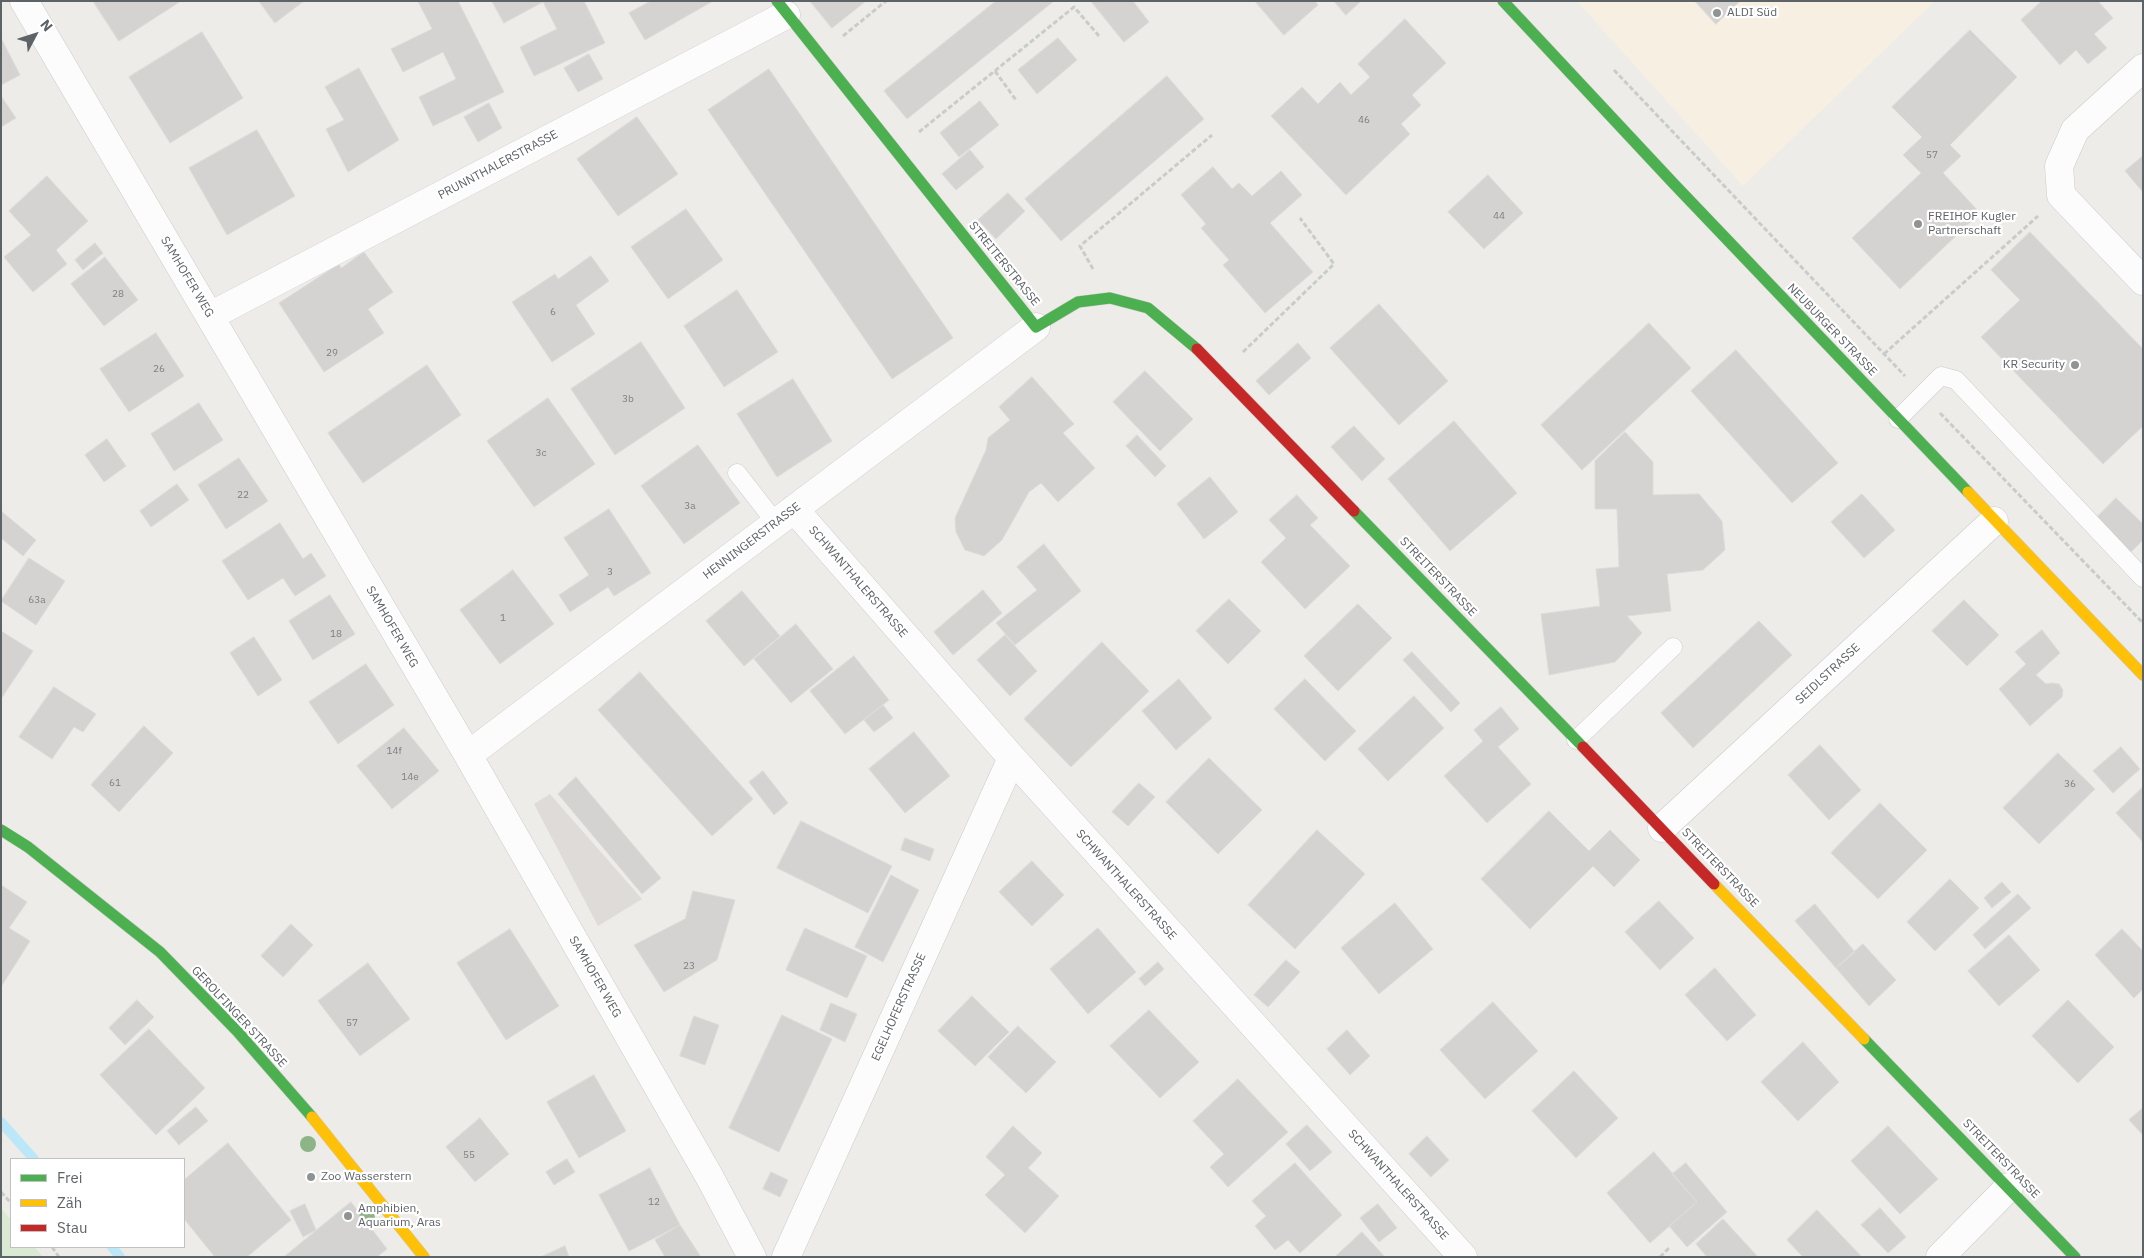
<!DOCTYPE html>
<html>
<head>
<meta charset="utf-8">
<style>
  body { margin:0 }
  #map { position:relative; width:2144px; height:1258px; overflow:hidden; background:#eeece8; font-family:"IBM Plex Sans",sans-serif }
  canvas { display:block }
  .frame { position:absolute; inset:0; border:2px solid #5e6367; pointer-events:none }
  .legend { position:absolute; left:10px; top:1158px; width:175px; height:90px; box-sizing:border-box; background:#fff; border:1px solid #bfc1c2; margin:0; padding:6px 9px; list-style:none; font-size:15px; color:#5e6367 }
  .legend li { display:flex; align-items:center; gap:10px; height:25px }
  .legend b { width:25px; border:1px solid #bfc1c2 }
  .north { position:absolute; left:10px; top:10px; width:50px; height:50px; -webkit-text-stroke:4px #fff; paint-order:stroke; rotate:50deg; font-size:14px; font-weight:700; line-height:20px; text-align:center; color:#5e6367 }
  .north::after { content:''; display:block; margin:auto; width:18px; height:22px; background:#5e6367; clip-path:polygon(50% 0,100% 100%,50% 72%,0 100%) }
</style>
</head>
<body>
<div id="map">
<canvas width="2144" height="1258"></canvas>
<div class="frame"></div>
<ul class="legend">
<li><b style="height:6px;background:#4caf50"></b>Frei</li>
<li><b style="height:6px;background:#ffc107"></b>Zäh</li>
<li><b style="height:6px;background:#c62828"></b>Stau</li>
</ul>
<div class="north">N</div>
</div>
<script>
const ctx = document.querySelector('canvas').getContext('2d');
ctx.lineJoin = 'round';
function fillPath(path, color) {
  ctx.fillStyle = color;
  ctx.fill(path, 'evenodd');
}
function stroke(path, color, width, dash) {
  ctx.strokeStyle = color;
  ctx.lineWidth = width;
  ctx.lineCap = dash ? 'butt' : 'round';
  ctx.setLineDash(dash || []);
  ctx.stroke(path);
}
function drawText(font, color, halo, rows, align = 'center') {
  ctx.font = font + ' "IBM Plex Sans",sans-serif';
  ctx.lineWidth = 4.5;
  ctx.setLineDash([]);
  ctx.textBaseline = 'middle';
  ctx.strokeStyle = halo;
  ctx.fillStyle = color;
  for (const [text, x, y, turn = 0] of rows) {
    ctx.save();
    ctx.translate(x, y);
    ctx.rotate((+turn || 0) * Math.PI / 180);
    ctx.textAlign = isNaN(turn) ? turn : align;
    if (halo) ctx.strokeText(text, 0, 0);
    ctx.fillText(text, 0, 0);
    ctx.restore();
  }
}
fillPath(new Path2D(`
  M1577 1H1935L1743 186Z`), '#f7efe2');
fillPath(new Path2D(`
  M550 794 642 899 598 926 534 804Z`), '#dedbd8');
fillPath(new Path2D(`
  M1 1208 11 1220V1247H35L43 1257H1Z`), '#d9e9d4');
stroke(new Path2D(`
  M1 1122 34 1159
  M112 1247 120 1257`), '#bce7f8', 10);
const building = new Path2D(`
  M93 1H181L119 41Z
  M259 1H304L275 23Z
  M418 1H458L504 92 433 126 419 97 456 79 443 52 403 72 391 49 432 29Z
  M492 1H584L605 43 534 76 520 47 557 29 543 2 504 23Z
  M651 1H713L645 40 629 13Z
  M810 1H866L832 28Z
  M996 1H1054L907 119 884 91Z
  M1091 1H1133L1149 22 1124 42Z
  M1255 1H1315L1318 5 1284 35Z
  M1334 1H1361L1346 15Z
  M1695 1H1740L1716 24Z
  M2042 1H2098L2113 18 2094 34 2107 48 2088 64 2076 50 2060 65 2021 20Z
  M1405 19 1446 63 1412 95 1421 105 1401 124 1410 134 1346 195 1271 116 1302 87 1318 104 1340 82 1351 95 1370 77 1358 64Z
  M1970 30 2017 77 1950 145 1961 156 1943 173 1980 213 1900 289 1852 238 1921 173 1903 155 1922 137 1892 107Z
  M202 32 243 98 170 143 129 77Z
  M1 38 20 75 1 85Z
  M1058 38 1077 60 1037 94 1018 70Z
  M589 54 603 79 578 92 564 68Z
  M359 68 399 140 348 172 326 129 344 120 325 87Z
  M769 69 953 338 892 379 708 110Z
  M1167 76 1204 119 1061 241 1025 199Z
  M1 96 16 118 1 127Z
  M980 101 999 125 959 157 940 133Z
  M489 103 502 128 478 142 464 117Z
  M637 117 678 174 618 216 577 159Z
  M257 130 295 196 227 235 189 168Z
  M970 150 984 167 956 190 942 174Z
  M2143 156V192L2125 171Z
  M1213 167 1232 189 1239 183 1252 196 1281 171 1302 195 1270 223 1313 272 1265 313 1223 265 1229 260 1201 228 1206 224 1181 195Z
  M1488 175 1523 213 1484 249 1448 212Z
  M47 176 88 221 56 250 67 264 33 292 4 257 31 235 9 211Z
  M1008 193 1025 211 996 239 978 220Z
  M686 209 723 260 668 299 631 247Z
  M2030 232 2143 349V426L2103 464 1981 337 2020 300 1991 270Z
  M95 243 103 253 83 270 75 260Z
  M364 252 393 292 368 309 384 333 324 372 279 303 339 264 341 268Z
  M591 256 609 281 576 305 595 334 552 362 512 302 555 274 558 279Z
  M105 257 138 300 104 326 71 284Z
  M737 290 778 352 724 387 684 326Z
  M1379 304 1448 381 1399 425 1330 348Z
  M1649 323 1691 368 1582 470 1541 425Z
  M156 333 184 376 129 412 100 369Z
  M641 342 685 408 615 455 571 389Z
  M1298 343 1311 358 1269 395 1256 381Z
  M1736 350 1838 463 1792 503 1691 391Z
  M427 365 461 415 363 483 328 433Z
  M1145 371 1193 419 1160 451 1113 402Z
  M1032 377 1074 424 1063 433 1095 468 1058 502 1041 483 1029 492 1002 540 984 556 965 550 956 532 955 518 986 450 988 438 1010 420 999 407Z
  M793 379 832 441 777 477 737 414Z
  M548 398 595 464 534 507 487 441Z
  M199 403 223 440 174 471 151 434Z
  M1454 421 1517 493 1450 551 1388 479Z
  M1354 426 1385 459 1362 481 1331 447Z
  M1625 432 1653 462V495L1699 494 1722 521 1725 550 1703 570 1667 574 1671 611 1627 616 1642 633 1615 662 1549 675 1541 614 1600 606 1596 569 1619 567 1617 509H1595V461Z
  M1137 435 1166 466 1155 477 1126 446Z
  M107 439 126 466 104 482 85 455Z
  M698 445 740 503 684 544 641 486Z
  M239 458 268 501 226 529 198 485Z
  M1210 477 1238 512 1204 539 1177 504Z
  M177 484 189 500 151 527 140 511Z
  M1862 494 1895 530 1864 558 1831 522Z
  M1297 495 1318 518 1310 525 1350 566 1305 609 1261 562 1286 538 1269 520Z
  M2116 498 2143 524V540L2131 552 2096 518Z
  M609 509 651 573 614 596 608 587 570 612 559 595 589 575 564 538Z
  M1 511 36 540 23 556 1 538Z
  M280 523 303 559 311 553 326 576 295 596 283 578 248 600 222 561Z
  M1044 544 1081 591 1015 645 996 623 1037 590 1017 567Z
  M29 558 65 581 36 625 1 601Z
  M513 570 554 624 500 664 460 610Z
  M983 590 1002 613 953 655 934 632Z
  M742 591 780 636 744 666 706 621Z
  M330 595 355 634 313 660 289 621Z
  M1229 599 1261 631 1228 664 1196 631Z
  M1964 600 1999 635 1967 666 1932 631Z
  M1358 604 1392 638 1338 691 1304 656Z
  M1759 621 1792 655 1693 748 1661 713Z
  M796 624 833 669 791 703 754 659Z
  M2042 630 2060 653 2036 675 2046 684 2052 683 2059 684 2063 690 2062 697 2030 726 1999 689 2026 664 2015 652Z
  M1 631 33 651 1 699Z
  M1005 635 1037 671 1010 696 977 660Z
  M254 637 282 680 258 696 230 653Z
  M1102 642 1149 691 1071 767 1024 719Z
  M1412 652 1460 703 1451 712 1403 660Z
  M854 656 889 700 845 734 810 691Z
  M366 664 394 705 338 744 309 702Z
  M640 672 753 799 712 836 598 710Z
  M1179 679 1212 718 1176 750 1142 711Z
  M1305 679 1356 731 1325 761 1274 709Z
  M54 687 96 714 83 732 74 727 52 759 19 737Z
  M1414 696 1444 728 1388 781 1358 749Z
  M883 705 893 718 874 732 864 720Z
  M1501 707 1519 729 1498 747 1531 784 1487 823 1444 776 1483 741 1474 730Z
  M144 726 173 753 119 812 91 785Z
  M404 728 439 771 392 809 357 766Z
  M914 732 950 776 905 813 869 769Z
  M1820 745 1861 790 1829 820 1788 775Z
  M2121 747 2140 769 2113 793 2093 771Z
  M2058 753 2095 789 2039 844 2003 808Z
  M1209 758 1262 810 1218 854 1166 802Z
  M763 771 788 803 774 815 749 782Z
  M576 777 661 878 642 894 558 794Z
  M1139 783 1155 797 1128 826 1112 812Z
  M2143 787V842L2116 813Z
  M1880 803 1927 850 1878 899 1831 853Z
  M1549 811 1589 851 1610 830 1640 860 1614 887 1593 866 1530 929 1481 879Z
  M801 821 892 866 868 913 777 868Z
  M1317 830 1365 874 1295 949 1248 905Z
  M905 838 934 849 930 861 901 850Z
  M1032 861 1064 895 1032 926 999 892Z
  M891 875 919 890 883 962 855 947Z
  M1950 879 1979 908 1935 951 1907 922Z
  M2002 882 2011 892 1992 908 1984 898Z
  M1 885 27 902 9 928 30 941 1 987Z
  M693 891 735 900 717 960 664 992 634 945 685 919Z
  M2018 894 2031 908 1985 949 1973 935Z
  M1659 901 1694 938 1660 970 1625 932Z
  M1395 903 1433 949 1379 994 1341 948Z
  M1815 904 1855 952 1836 968 1795 921Z
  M291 924 313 945 283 977 261 956Z
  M805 928 867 956 847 998 786 970Z
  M1098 928 1136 972 1088 1014 1050 969Z
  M510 929 559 1006 506 1040 457 963Z
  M2122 929 2143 951V989L2134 998 2095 955Z
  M2009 935 2040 970 1999 1006 1968 971Z
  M1863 944 1896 980 1869 1006 1836 968Z
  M1286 960 1300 972 1268 1007 1254 995Z
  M1158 962 1164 969 1145 986 1139 979Z
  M368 963 410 1019 360 1056 318 1001Z
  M1715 968 1756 1015 1727 1041 1685 995Z
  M972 996 1009 1032 975 1066 938 1031Z
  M137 1000 154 1017 125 1045 109 1028Z
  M2068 1000 2114 1047 2078 1083 2032 1036Z
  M1493 1002 1538 1051 1485 1099 1440 1050Z
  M831 1003 857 1014 845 1042 820 1030Z
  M1149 1010 1199 1062 1160 1098 1110 1046Z
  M782 1015 832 1039 779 1152 729 1128Z
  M694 1016 719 1025 705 1065 680 1056Z
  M1018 1026 1056 1062 1026 1093 988 1057Z
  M149 1029 205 1088 156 1135 100 1075Z
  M1347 1030 1370 1056 1350 1075 1327 1049Z
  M1803 1042 1839 1082 1798 1121 1761 1082Z
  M1574 1071 1618 1118 1576 1158 1532 1111Z
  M594 1075 626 1131 579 1158 547 1102Z
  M1238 1079 1288 1132 1228 1187 1210 1167 1224 1154 1193 1121Z
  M196 1107 208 1121 179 1145 167 1131Z
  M2143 1108V1135L2129 1120Z
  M480 1118 509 1154 475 1182 446 1147Z
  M1307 1125 1332 1152 1310 1171 1286 1144Z
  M1013 1126 1042 1153 1028 1168 1059 1196 1025 1233 985 1195 1005 1175 986 1157Z
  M1888 1126 1938 1179 1900 1214 1851 1161Z
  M1427 1136 1449 1160 1431 1177 1409 1154Z
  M228 1143 291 1220 247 1257H215L184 1219V1180Z
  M1654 1152 1697 1202 1650 1243 1607 1193Z
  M567 1159 575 1172 554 1185 546 1172Z
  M1295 1163 1342 1215 1300 1253 1288 1240 1275 1250 1255 1226 1266 1216 1252 1201Z
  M1686 1163 1727 1212 1687 1247 1669 1226 1697 1202 1672 1174Z
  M650 1168 680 1225 629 1251 599 1195Z
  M771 1172 788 1180 780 1197 763 1189Z
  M351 1202 387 1249 377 1257H284Z
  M305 1204 316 1230 303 1237 290 1211Z
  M1378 1204 1397 1228 1379 1242 1360 1218Z
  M1880 1208 1906 1237 1888 1253 1861 1225Z
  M1817 1210 1862 1257H1803L1787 1240Z
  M1723 1219 1758 1257H1707L1696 1244Z
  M680 1225 701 1257H665L655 1240Z
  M1362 1232 1385 1257H1335Z
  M565 1246 569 1257H541Z`);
fillPath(building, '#d5d3d1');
stroke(building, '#dddbd8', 1);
const lane = new Path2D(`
  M1898 419 1941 376 1956 380 2143 578
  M737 473 776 523
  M1576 740 1673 647`);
const street = new Path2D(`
  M24 1 468 755 709 1176 752 1257
  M2143 68 2075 130 2059 166 2061 195 2143 281
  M210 316 786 15
  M794 509 1012 758 1463 1257
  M468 755 1036 327
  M1662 828 1994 521
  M786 1257 1012 758
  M1940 1257 2009 1187`);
const fast = new Path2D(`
  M777 1 1036 327 1078 302 1110 298 1148 308 1197 349
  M1503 1 1674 184 1968 492
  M1354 511 1583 747
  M1 830 28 847 160 952 237 1031 312 1117
  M1864 1039 2075 1257`);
const slow = new Path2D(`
  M1968 492 2143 675
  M1714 884 1864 1039
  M312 1117 424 1257`);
const jam = new Path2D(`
  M1197 349 1354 511
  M1583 747 1714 884`);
stroke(lane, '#cacbca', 19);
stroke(street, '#cacbca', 29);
stroke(fast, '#cacbca', 12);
stroke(slow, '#cacbca', 12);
stroke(jam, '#cacbca', 12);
stroke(new Path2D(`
  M843 36 886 1
  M1614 70 1905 376
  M995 71 1016 100
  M919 132 1074 7 1099 36
  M1093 269 1080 246 1212 135
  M1243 352 1334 264 1300 218
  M1884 354 2038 216
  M1940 413 2143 623
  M1 1192 11 1203
  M52 1247 59 1257
  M1660 1257 1669 1248`), '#c8cdca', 3, [5, 2.5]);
stroke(lane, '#fcfcfc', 18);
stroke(street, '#fcfcfc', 28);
stroke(fast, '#4caf50', 11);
stroke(slow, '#ffc107', 11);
stroke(jam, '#c62828', 11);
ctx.fillStyle = '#8db486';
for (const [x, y] of [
  [308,1144],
  [367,1218]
]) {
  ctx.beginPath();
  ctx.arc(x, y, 8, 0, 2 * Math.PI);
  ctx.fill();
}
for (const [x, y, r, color] of [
  [1717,13,5,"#909394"],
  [1918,224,5,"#909394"],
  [2075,365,5,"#909394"],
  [311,1177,5,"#909394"],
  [348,1216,5,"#909394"]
]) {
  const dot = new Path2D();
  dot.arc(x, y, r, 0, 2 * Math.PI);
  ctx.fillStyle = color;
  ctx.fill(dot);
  stroke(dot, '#fff', 2);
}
drawText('10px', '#7d8082', null, [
  ["46",1364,120],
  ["57",1932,155],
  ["44",1499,216],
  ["28",118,294],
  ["6",553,312],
  ["29",332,353],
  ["26",159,369],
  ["3b",628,399],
  ["3c",541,453],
  ["22",243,495],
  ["3a",690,506],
  ["3",610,572],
  ["63a",37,600],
  ["1",503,618],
  ["18",336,634],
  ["14f",394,751],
  ["14e",410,777],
  ["61",115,783],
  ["36",2070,784],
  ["23",689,966],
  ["57",352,1023],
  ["55",469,1155],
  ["12",654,1202]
]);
drawText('12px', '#5e6367', '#fff', [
  ["ALDI Süd",1727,13],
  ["FREIHOF Kugler",1928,217],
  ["Partnerschaft",1928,231],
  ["KR Security",2065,365,"right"],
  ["Zoo Wasserstern",321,1177],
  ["Amphibien,",358,1209],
  ["Aquarium, Aras",358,1223]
], 'left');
drawText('12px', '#5e6367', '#fff', [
  ["PRUNNTHALERSTRASSE",498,165,-28],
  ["STREITERSTRASSE",1004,264,51],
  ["SAMHOFER WEG",187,277,59],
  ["NEUBURGER STRASSE",1832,330,46],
  ["HENNINGERSTRASSE",752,541,-37],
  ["STREITERSTRASSE",1438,577,46],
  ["SCHWANTHALERSTRASSE",858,582,49],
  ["SAMHOFER WEG",392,627,60],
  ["SEIDLSTRASSE",1828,674,-43],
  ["STREITERSTRASSE",1720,868,46],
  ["SCHWANTHALERSTRASSE",1126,885,48],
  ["SAMHOFER WEG",595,977,60],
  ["EGELHOFERSTRASSE",899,1007,-66],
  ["GEROLFINGER STRASSE",239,1017,47],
  ["STREITERSTRASSE",2001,1159,46],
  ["SCHWANTHALERSTRASSE",1398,1185,48]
]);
</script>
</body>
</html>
